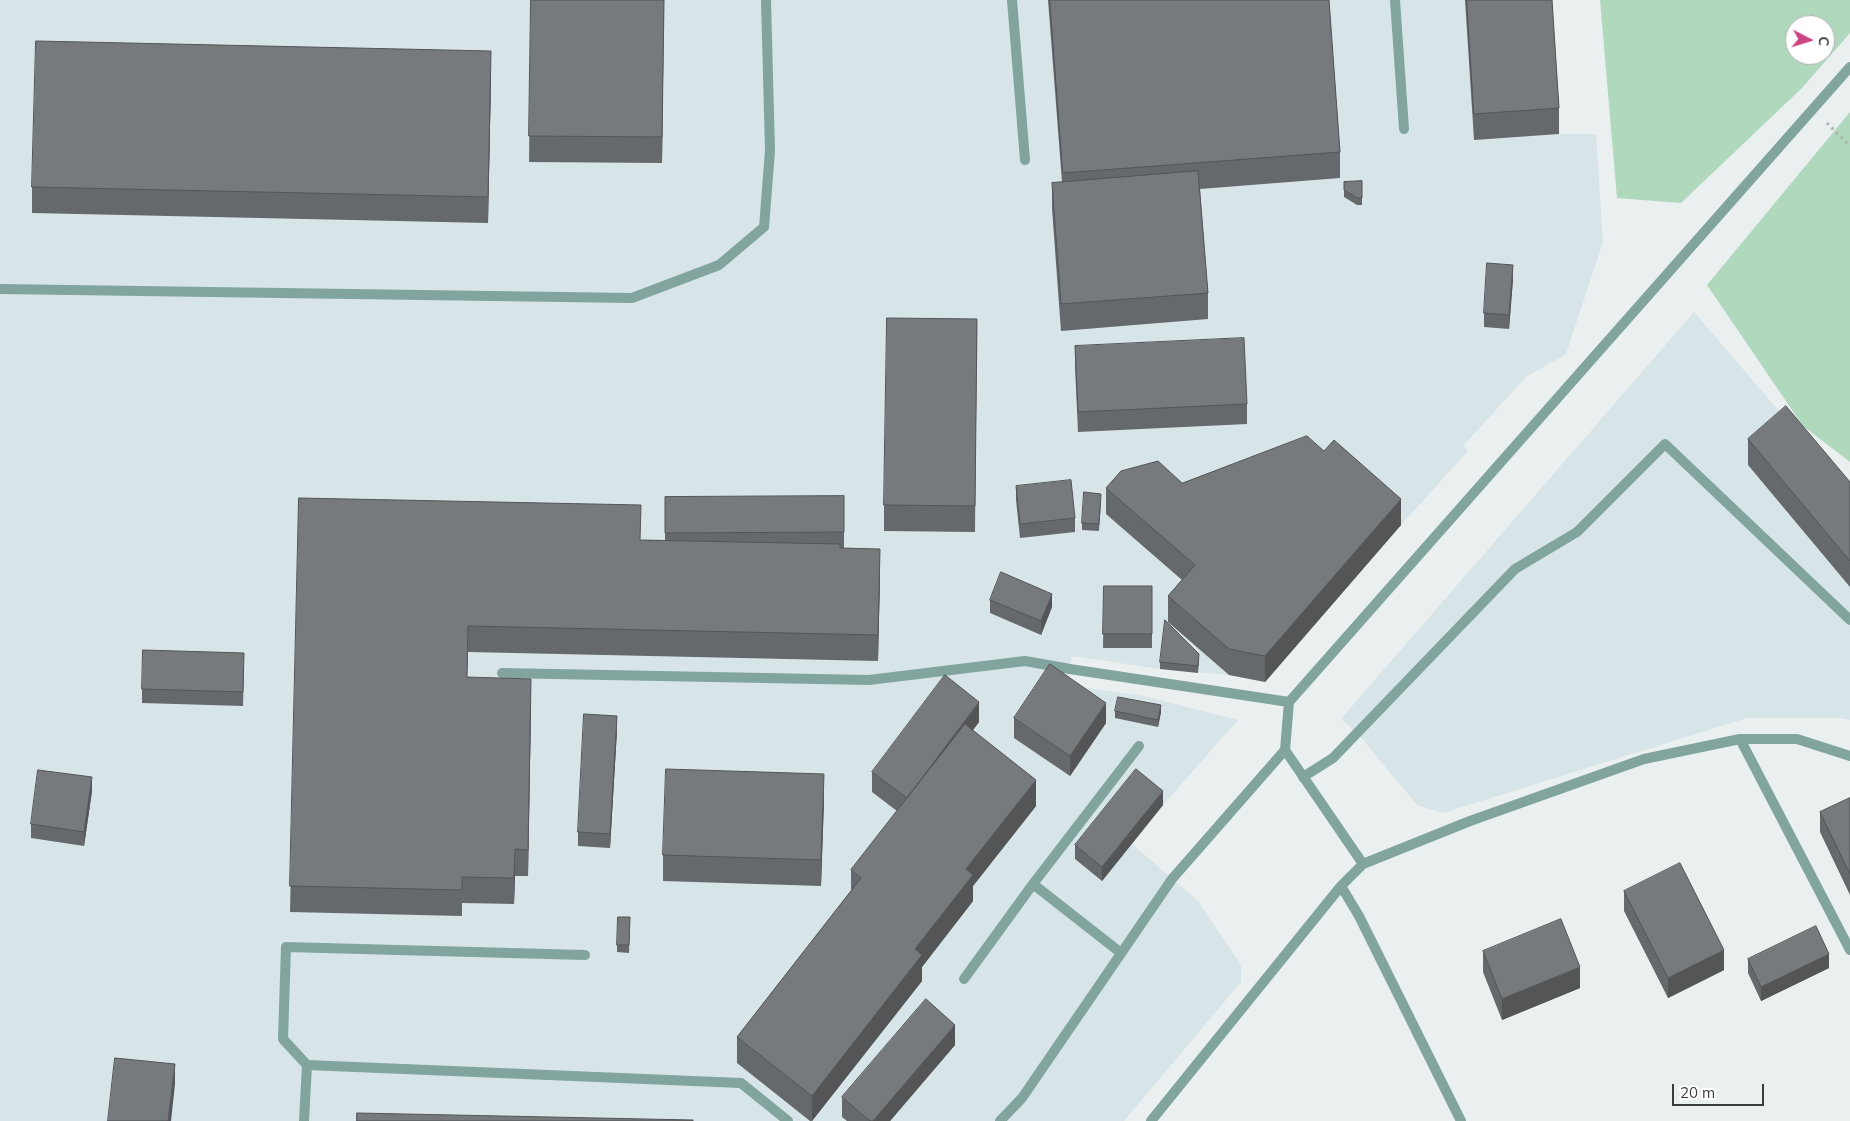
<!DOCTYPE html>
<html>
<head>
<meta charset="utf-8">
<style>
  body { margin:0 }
  #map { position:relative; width:1850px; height:1121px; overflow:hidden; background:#eaeff0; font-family:Mulish,sans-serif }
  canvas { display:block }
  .north { position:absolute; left:1785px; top:15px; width:50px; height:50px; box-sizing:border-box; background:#fff; border:1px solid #b1b1b1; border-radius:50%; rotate:95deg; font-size:14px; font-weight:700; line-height:20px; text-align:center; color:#3b3d3d }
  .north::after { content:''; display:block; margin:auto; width:18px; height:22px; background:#cb4584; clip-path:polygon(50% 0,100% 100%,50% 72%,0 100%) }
  .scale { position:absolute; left:1672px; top:1084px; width:92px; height:22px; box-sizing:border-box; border:2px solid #3b3d3d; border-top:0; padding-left:6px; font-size:15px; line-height:18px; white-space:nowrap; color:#3b3d3d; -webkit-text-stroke:4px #fff; paint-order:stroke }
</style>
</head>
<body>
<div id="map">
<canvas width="1850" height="1121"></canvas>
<div class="north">С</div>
<div class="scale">20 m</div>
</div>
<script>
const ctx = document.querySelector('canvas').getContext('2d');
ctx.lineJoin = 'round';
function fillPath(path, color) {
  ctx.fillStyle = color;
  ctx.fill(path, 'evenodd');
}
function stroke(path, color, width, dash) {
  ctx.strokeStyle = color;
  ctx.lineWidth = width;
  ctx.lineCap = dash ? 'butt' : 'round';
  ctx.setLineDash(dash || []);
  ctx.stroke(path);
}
fillPath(new Path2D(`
  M0 0H1551L1559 134H1596L1603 242 1566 354 1526 377 1463 446 1468 451 1401 525 1265 682 1229 675 1160 669 1072 656 1067 685 1144 696 1238 720 1163 805 1132 844 1198 901 1241 965V982L1124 1121H0Z
  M1694 312 1850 494V720L1839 718H1747L1443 813 1417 805 1358 734 1341 719Z`), '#d7e5e8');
fillPath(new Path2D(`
  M1600 0H1850V33L1802 88 1681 203 1617 198ZM1795 25H1825V55H1795Z
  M1850 112V462L1803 426 1707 285Z`), '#b0d8bd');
stroke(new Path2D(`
  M1827 123 1850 146`), '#adb1b2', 3, [2.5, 4]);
stroke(new Path2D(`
  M1012 0 1025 160
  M1395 0 1404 129
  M0 289 632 298 719 265 764 227 770 151 766 0
  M502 673 869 680 1025 661 1070 669 1289 702
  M1303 777 1333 758 1515 569 1577 532 1665 444 1850 620
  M1033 884 1121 953
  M585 955 286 947 283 1039 307 1065 741 1083 788 1121
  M964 979 1033 884 1139 746
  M304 1121 307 1065
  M1000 1121 1022 1098 1172 879 1285 750`), '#81a49e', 10);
stroke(new Path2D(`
  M1740 739 1850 950
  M1363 864 1285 750 1289 702 1850 67
  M1341 886 1359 916 1461 1121
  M1151 1121 1341 886 1363 864 1470 821 1644 759 1740 739H1797L1850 756`), '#81a49e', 10);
fillPath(new Path2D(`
  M531 0H664L662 163 529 162Z
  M1048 0H1329L1340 152V178L1200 189 1208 293V319L1061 331 1052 209V183L1062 182Z
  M1465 0H1552L1559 108V134L1474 140Z
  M491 77 488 223 32 213V187Z
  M1362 181V205H1357L1344 197V182Z
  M1513 279 1509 329 1484 327V313Z
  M977 319 975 532 884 531V505Z
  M1075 346 1247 404V424L1078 432 1075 366Z
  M1748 439 1850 482V587L1748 465Z
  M1182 483 1401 525 1265 682 1229 675 1168 622V596L1182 580 1106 514V488Z
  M1016 486 1075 518V532L1020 538 1016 500Z
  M844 496V548L880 575 878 661 468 652 467 677 531 705 528 876H515L514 904 462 903V916L290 912 299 498 641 540H665V497Z
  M1101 501 1099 531 1082 530V523Z
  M1104 586H1152V648H1103Z
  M990 600 1052 607 1041 635 990 613Z
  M1199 661 1198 673 1160 669V662Z
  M244 667 243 706 142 703V689Z
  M1115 711 1161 712 1158 727 1115 718Z
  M1014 718 1106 723 1070 776 1014 738Z
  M979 722 973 730 1036 806 973 886V901L922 967V981L812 1121H810L737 1063V1037L851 891V870L897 811 872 792V772Z
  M617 730 610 848 578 846V832Z
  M92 791 84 846 31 838V824Z
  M1850 798V895L1820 832V812Z
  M824 800 821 886 663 881V855Z
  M1163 805 1102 881 1075 859V845Z
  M1624 891 1724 970 1668 998 1624 911Z
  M630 917 629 953 617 952V945Z
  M1483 951 1580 988 1502 1020 1483 972Z
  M1748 959 1829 968 1761 1001 1748 973Z
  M955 1045 890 1121H847L842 1117V1097Z`), '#66696b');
fillPath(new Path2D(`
  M664 0 662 163V137Z
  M491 51V77L488 223V197Z
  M1513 265V279L1509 329V315Z
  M1401 499V525L1265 682V656Z
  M880 549V575L878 661V635Z
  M1052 594V607L1041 635V621Z
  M531 679V705L528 876V850Z
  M979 702V722L907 818V798Z
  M1106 703V723L1070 776V756Z
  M1161 705V712L1158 727V720Z
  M617 716V730L610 848V834Z
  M824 774V800L821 886V860Z
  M92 777V791L84 846V832Z
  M1036 780V806L973 886V901L922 967V981L812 1121V1096L915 949 966 869Z
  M1163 791V805L1102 881V867Z
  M515 849V876L514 904V878Z
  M1724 950V970L1668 998V978Z
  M1829 954V968L1761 1001V987Z
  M1580 967V988L1502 1020V999Z
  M955 1025V1045L890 1121H873Z
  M175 1064V1084L171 1121H168Z`), '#535557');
const building = new Path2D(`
  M531 0H664L662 137 529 136Z
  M1050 0H1329L1340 152 1063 173Z
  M1467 0H1552L1559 108 1474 114Z
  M36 41 491 51 488 197 32 187Z
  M1198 171 1208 293 1061 304 1052 183Z
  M1362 181V198H1357L1344 190V182Z
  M1487 263 1513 265 1509 315 1484 313Z
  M887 318 977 319 975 506 884 505Z
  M1244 338 1247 404 1078 412 1075 346Z
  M1786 406 1850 482V561L1748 439Z
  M1307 436 1324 451 1334 440 1401 499 1265 656 1229 649 1168 596 1195 565 1106 488 1121 471 1158 461 1182 483Z
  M1071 480 1075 518 1020 524 1016 486Z
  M1084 492 1101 494 1099 524 1082 523Z
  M844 496V532L665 533V497Z
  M299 498 641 505 640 540 840 544V548L880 549 878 635 468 626 467 677 531 679 528 850 515 849 514 878 462 877V890L290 886Z
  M1001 572 1052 594 1041 621 990 600Z
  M1104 586H1152V634H1103Z
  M1165 620 1199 654 1198 666 1160 662Z
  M143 650 244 653 243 692 142 689Z
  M1050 664 1106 703 1070 756 1014 718Z
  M945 675 979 702 907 798 872 772Z
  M1118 697 1161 705 1158 720 1115 711Z
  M584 714 617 716 610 834 578 832Z
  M965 724 1036 780 966 869 973 875 915 949 922 955 812 1096 737 1037 861 878 851 870Z
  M666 769 824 774 821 860 663 855Z
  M1136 769 1163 791 1102 867 1075 845Z
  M38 770 92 777 84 832 31 824Z
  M1850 798V874L1820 812Z
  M1680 863 1724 950 1668 978 1624 891Z
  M618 917H630L629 945H617Z
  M1561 919 1580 967 1502 999 1483 951Z
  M1816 926 1829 954 1761 987 1748 959Z
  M926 999 955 1025 873 1121H870L842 1097Z
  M115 1058 175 1064 168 1121H108Z
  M357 1113 693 1120V1121H357Z`);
fillPath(building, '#777a7c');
stroke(building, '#535557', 1);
</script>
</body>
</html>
